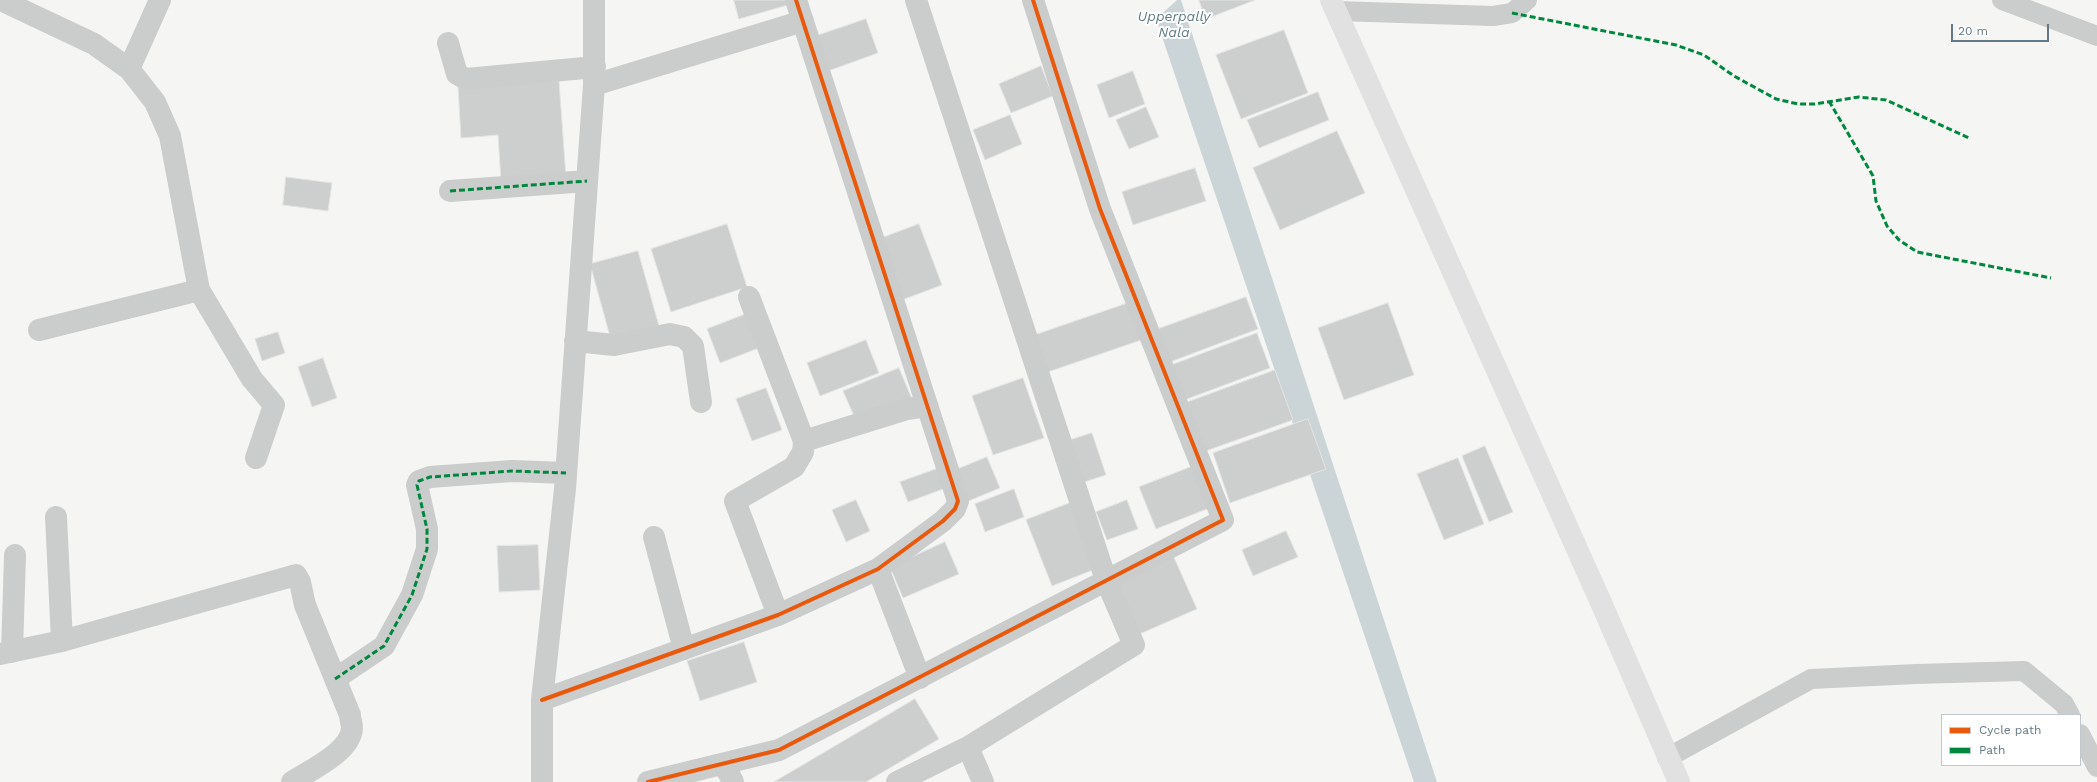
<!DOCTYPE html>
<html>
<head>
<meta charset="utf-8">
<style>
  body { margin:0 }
  #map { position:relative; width:2097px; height:782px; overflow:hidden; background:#f5f5f4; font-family:"Work Sans",sans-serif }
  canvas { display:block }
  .legend { position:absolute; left:1941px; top:714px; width:140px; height:52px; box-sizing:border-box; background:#fff; border:1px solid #c1c9ce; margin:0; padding:5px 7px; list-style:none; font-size:12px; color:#647985 }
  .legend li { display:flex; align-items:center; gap:8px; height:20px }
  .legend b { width:20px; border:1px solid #c1c9ce }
  .scale { position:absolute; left:1951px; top:24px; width:98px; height:18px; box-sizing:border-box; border:2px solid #647985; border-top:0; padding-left:5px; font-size:12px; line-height:14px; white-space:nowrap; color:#647985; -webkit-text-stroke:3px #fff; paint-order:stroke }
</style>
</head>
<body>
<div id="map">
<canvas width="2097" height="782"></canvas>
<ul class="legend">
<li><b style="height:5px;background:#e8590c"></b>Cycle path</li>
<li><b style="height:5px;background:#00873e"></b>Path</li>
</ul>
<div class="scale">20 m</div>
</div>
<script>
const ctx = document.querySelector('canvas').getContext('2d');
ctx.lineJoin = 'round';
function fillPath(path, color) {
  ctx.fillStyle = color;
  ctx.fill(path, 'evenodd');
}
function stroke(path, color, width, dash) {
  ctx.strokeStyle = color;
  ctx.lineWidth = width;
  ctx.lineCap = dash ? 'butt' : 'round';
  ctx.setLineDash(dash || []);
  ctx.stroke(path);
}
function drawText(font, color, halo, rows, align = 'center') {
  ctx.font = font + ' "Work Sans",sans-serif';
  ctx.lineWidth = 4;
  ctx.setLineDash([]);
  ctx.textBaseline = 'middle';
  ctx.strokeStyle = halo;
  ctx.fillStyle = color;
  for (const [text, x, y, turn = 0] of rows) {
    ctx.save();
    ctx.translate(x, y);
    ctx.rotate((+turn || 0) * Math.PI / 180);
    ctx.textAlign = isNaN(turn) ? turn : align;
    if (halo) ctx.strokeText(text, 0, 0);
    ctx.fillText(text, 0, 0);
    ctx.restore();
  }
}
fillPath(new Path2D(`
  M1177 0H1181L1437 782H1414L1156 19Z`), '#cbd5d7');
const building = new Path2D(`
  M734 0H786L788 5 739 19Z
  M1199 0H1255L1206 19Z
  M866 19 878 53 828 71 816 36Z
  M1284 30 1308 93 1241 119 1216 55Z
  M1041 66 1053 96 1011 113 999 84Z
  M1133 71 1145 104 1109 118 1097 85Z
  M559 81 566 177 501 181 498 135 461 138 458 87Z
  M1318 92 1329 120 1259 148 1247 120Z
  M1146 107 1159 137 1129 149 1116 120Z
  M1010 115 1022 144 985 160 973 130Z
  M1337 131 1365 193 1280 230 1253 168Z
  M1195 168 1206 201 1133 225 1122 192Z
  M286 177 332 183 328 211 283 205Z
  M727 224 747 287 671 312 651 249Z
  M919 224 942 285 902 300 879 239Z
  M638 251 659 326 611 340 590 264Z
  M1246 297 1258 329 1170 362 1158 329Z
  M1134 301 1147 338 1048 372 1035 335Z
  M1388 303 1414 375 1344 400 1318 328Z
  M746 314 759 348 720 363 707 329Z
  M278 332 285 353 262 361 255 339Z
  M1257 333 1270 368 1182 401 1169 366Z
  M866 340 879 373 820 396 807 363Z
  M323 358 337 398 312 407 298 367Z
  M899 368 912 399 857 423 843 391Z
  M1275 370 1293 420 1203 452 1185 403Z
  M1023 378 1044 438 993 455 972 396Z
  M766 388 782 430 752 441 736 399Z
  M1308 419 1326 469 1230 503 1213 453Z
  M1092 433 1106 475 1078 484 1064 442Z
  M1485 446 1513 512 1489 522 1462 456Z
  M987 457 1000 488 966 502 953 471Z
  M1458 458 1484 524 1444 540 1417 474Z
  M1196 465 1212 507 1156 529 1139 487Z
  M939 468 946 488 908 502 900 482Z
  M1014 489 1024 517 985 532 975 504Z
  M856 500 870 531 846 542 832 510Z
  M1127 500 1138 529 1107 540 1096 512Z
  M1072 502 1098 568 1052 586 1026 520Z
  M1286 531 1298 557 1253 576 1242 550Z
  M945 542 959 574 903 598 890 567Z
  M538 545 540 590 499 592 497 546Z
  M1172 553 1197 609 1135 636 1111 579Z
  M744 642 757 682 700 701 687 661Z
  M915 699 939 739 866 782H774Z`);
fillPath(building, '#cdcfcf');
stroke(building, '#e4e4e4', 1);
stroke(new Path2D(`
  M2002 0 2097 36
  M1337 11 1493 16 1512 13 1527 0
  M2080 734 2097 767
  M1667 758 1811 679 1916 674 2024 671 2064 704 2070 715`), '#cbcdcd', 20);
stroke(new Path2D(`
  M1 0 94 44 129 69 155 102 170 136 199 290 252 379 274 405 256 458
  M448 43 457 74 466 79 595 67
  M129 69 160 0
  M594 85 803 21
  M450 191 587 181
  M749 297 804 441 803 452 794 467 735 501 778 615
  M39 330 199 290
  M575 341 614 345 670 334 684 337 693 346 701 402
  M804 441 907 409 927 406
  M56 517 62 641
  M654 537 684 649
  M878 569 920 678
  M12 652 15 555
  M0 654 62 641 296 575 300 582 305 605 350 715C350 719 352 724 352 728 351 752 310 770 292 782
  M335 679 384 646 412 595 427 549V529L417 485 419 481 430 477 512 471 566 473
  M542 700 778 615 878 569 943 521 955 509 958 501 796 0
  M968 747 983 782
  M724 764 733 782
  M542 782V700L565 489 594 85V0
  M648 782 779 750 1223 520 1100 209 1033 0
  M897 782 968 747 1134 645 1106 580 916 0`), '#cbcdcd', 22);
stroke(new Path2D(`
  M1331 0 1599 598 1679 782`), '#e0e1e0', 22);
stroke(new Path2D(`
  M1512 13 1676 45 1704 55 1734 76 1776 99 1798 104H1815L1859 97 1886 100 1969 138
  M1829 101 1873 176 1876 201 1887 226 1899 240 1917 252 2051 278
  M450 191 587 181
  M335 679 384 646 412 595 427 549V529L417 485 419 481 430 477 512 471 566 473`), '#00873e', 3, [6, 3]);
stroke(new Path2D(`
  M542 700 778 615 878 569 943 521 955 509 958 501 796 0
  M648 782 779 750 1223 520 1100 209 1033 0`), '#e8590c', 4);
drawText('italic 14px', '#5f7b82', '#fff', [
  ["Upperpally",1174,17],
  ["Nala",1174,33]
]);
</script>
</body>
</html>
